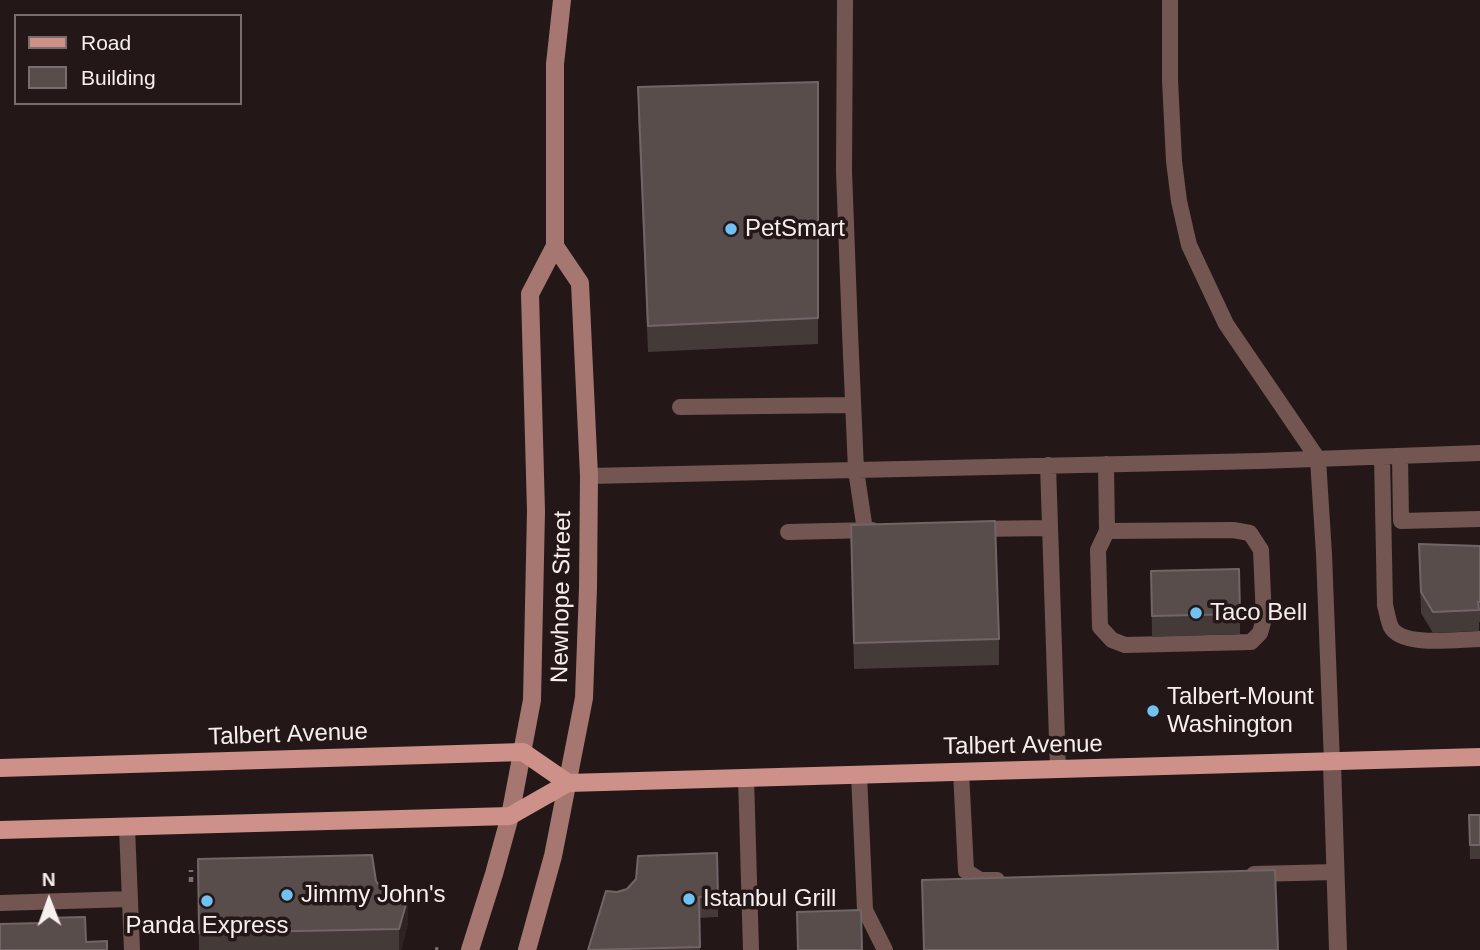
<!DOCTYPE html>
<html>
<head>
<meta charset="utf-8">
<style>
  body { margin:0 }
  #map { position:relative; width:1480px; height:950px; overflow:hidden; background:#231817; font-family:Helvetica,sans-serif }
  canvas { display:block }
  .legend { position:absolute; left:14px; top:14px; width:228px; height:91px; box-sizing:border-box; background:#231817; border:2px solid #786e6d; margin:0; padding:9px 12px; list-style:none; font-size:21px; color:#f7efee }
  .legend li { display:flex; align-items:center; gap:14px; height:35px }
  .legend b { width:35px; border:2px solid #786e6d }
  .north { position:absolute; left:14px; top:866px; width:70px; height:70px; -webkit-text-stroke:5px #231817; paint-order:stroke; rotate:359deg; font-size:19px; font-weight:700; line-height:28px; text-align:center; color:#f7efee }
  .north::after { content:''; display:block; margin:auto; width:24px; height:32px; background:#f7efee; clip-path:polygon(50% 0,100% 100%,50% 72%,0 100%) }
</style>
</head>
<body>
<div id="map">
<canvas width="1480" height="950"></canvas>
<ul class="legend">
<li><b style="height:9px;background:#cd9189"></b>Road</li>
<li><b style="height:19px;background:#584d4b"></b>Building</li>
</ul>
<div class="north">N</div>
</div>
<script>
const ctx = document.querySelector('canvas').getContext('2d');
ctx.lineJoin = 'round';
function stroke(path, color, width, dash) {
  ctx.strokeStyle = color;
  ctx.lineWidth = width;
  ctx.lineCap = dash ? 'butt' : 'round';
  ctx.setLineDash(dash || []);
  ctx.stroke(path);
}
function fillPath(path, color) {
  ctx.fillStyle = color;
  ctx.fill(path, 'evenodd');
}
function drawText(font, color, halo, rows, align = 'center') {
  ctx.font = font + ' Helvetica,sans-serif';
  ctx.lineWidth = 7;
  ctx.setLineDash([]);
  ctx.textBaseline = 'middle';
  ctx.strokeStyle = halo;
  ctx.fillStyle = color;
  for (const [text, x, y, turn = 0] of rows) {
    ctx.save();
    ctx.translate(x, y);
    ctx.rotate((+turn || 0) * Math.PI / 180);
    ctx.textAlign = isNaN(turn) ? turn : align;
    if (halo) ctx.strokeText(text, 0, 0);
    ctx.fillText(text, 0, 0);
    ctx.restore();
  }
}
stroke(new Path2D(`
  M191 882V870
  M435 949 438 950`), '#796f6e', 4.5, [5, 5]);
stroke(new Path2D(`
  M845 0 844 171 850 332 856 470 865 530
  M1170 0V80L1174 161 1179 201 1189 245 1226 324 1318 459 1324 554 1332 763
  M680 407 853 405
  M1400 456 1401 521 1480 519
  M1382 457 1385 605C1387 612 1388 621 1391 627 1402 648 1459 639 1480 639
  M1106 464 1107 531 1233 530 1250 533 1261 550 1264 619 1260 633 1251 642 1125 645 1112 640 1100 627 1098 550 1107 531
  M1048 465 1058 770
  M589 476 1259 461 1480 453
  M975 529 1050 528
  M788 532 872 530
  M961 771 966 871 980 880H997
  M859 774 865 910 885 950
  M746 777 751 950
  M127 827 132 950
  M1254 874 1336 872
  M0 903 130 899`), '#735652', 16);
stroke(new Path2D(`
  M1332 763 1338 950`), '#735652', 18);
stroke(new Path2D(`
  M470 950 494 874 510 816 532 700 536 511 530 294 555 246V64L562 0
  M527 950 553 856 584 698 588 588 589 476 580 283 555 246`), '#a67771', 18);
stroke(new Path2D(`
  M0 768 523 752 568 783
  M0 830 510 816 568 783 1480 757`), '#cd9189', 18);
fillPath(new Path2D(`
  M818 82V344L648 352 638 113V87Z
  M851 525 999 639V665L854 669Z
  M1419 544 1480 546V622H1479V631L1433 633 1421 613Z
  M1151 571 1240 614V634L1152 637Z
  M1469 815H1480V859H1470Z
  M198 859 381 888 408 923 401 950H199Z
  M606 891 718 896V917L699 918 700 950H588Z`), '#443a38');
fillPath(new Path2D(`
  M408 897V923L401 950H399V929Z`), '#2f2422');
const building = new Path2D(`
  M818 82V318L648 326 638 87Z
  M995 521 999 639 854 643 851 525Z
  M1419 544 1480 546V602H1478L1479 610 1433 612 1421 592Z
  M1239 569 1240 614 1152 616 1151 571Z
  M1469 815H1480V845H1470Z
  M717 853 718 896 699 897 700 947 588 950 606 891 617 892 627 889 636 879 638 856Z
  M372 855 376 881 381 888 394 897H408L399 929 199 933 198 859Z
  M1275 870 1278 950H924L922 880Z
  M861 910 862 950H798L797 912Z
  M85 917 86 942 107 941V950H0V924L42 923V918Z`);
fillPath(building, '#584d4b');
stroke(building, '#716665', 2);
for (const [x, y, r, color] of [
  [731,229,7,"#70c2f4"],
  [1196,613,7,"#70c2f4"],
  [1153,711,7,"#70c2f4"],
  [287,895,7,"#70c2f4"],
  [689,899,7,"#70c2f4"],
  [207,901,7,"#70c2f4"]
]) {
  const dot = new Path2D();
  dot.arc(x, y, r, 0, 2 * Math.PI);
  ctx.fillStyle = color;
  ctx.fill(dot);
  stroke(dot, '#231817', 2.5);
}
drawText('24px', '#f7efee', '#231817', [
  ["PetSmart",745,229],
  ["Taco Bell",1210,613],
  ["Talbert-Mount",1167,697],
  ["Washington",1167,725],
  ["Jimmy John's",301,895],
  ["Istanbul Grill",703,899],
  ["Panda Express",207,926,"center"]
], 'left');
drawText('24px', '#f7efee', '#231817', [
  ["Newhope Street",562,597,-89],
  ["Talbert Avenue",288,735,-2],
  ["Talbert Avenue",1023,746,-1]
]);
</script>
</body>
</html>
